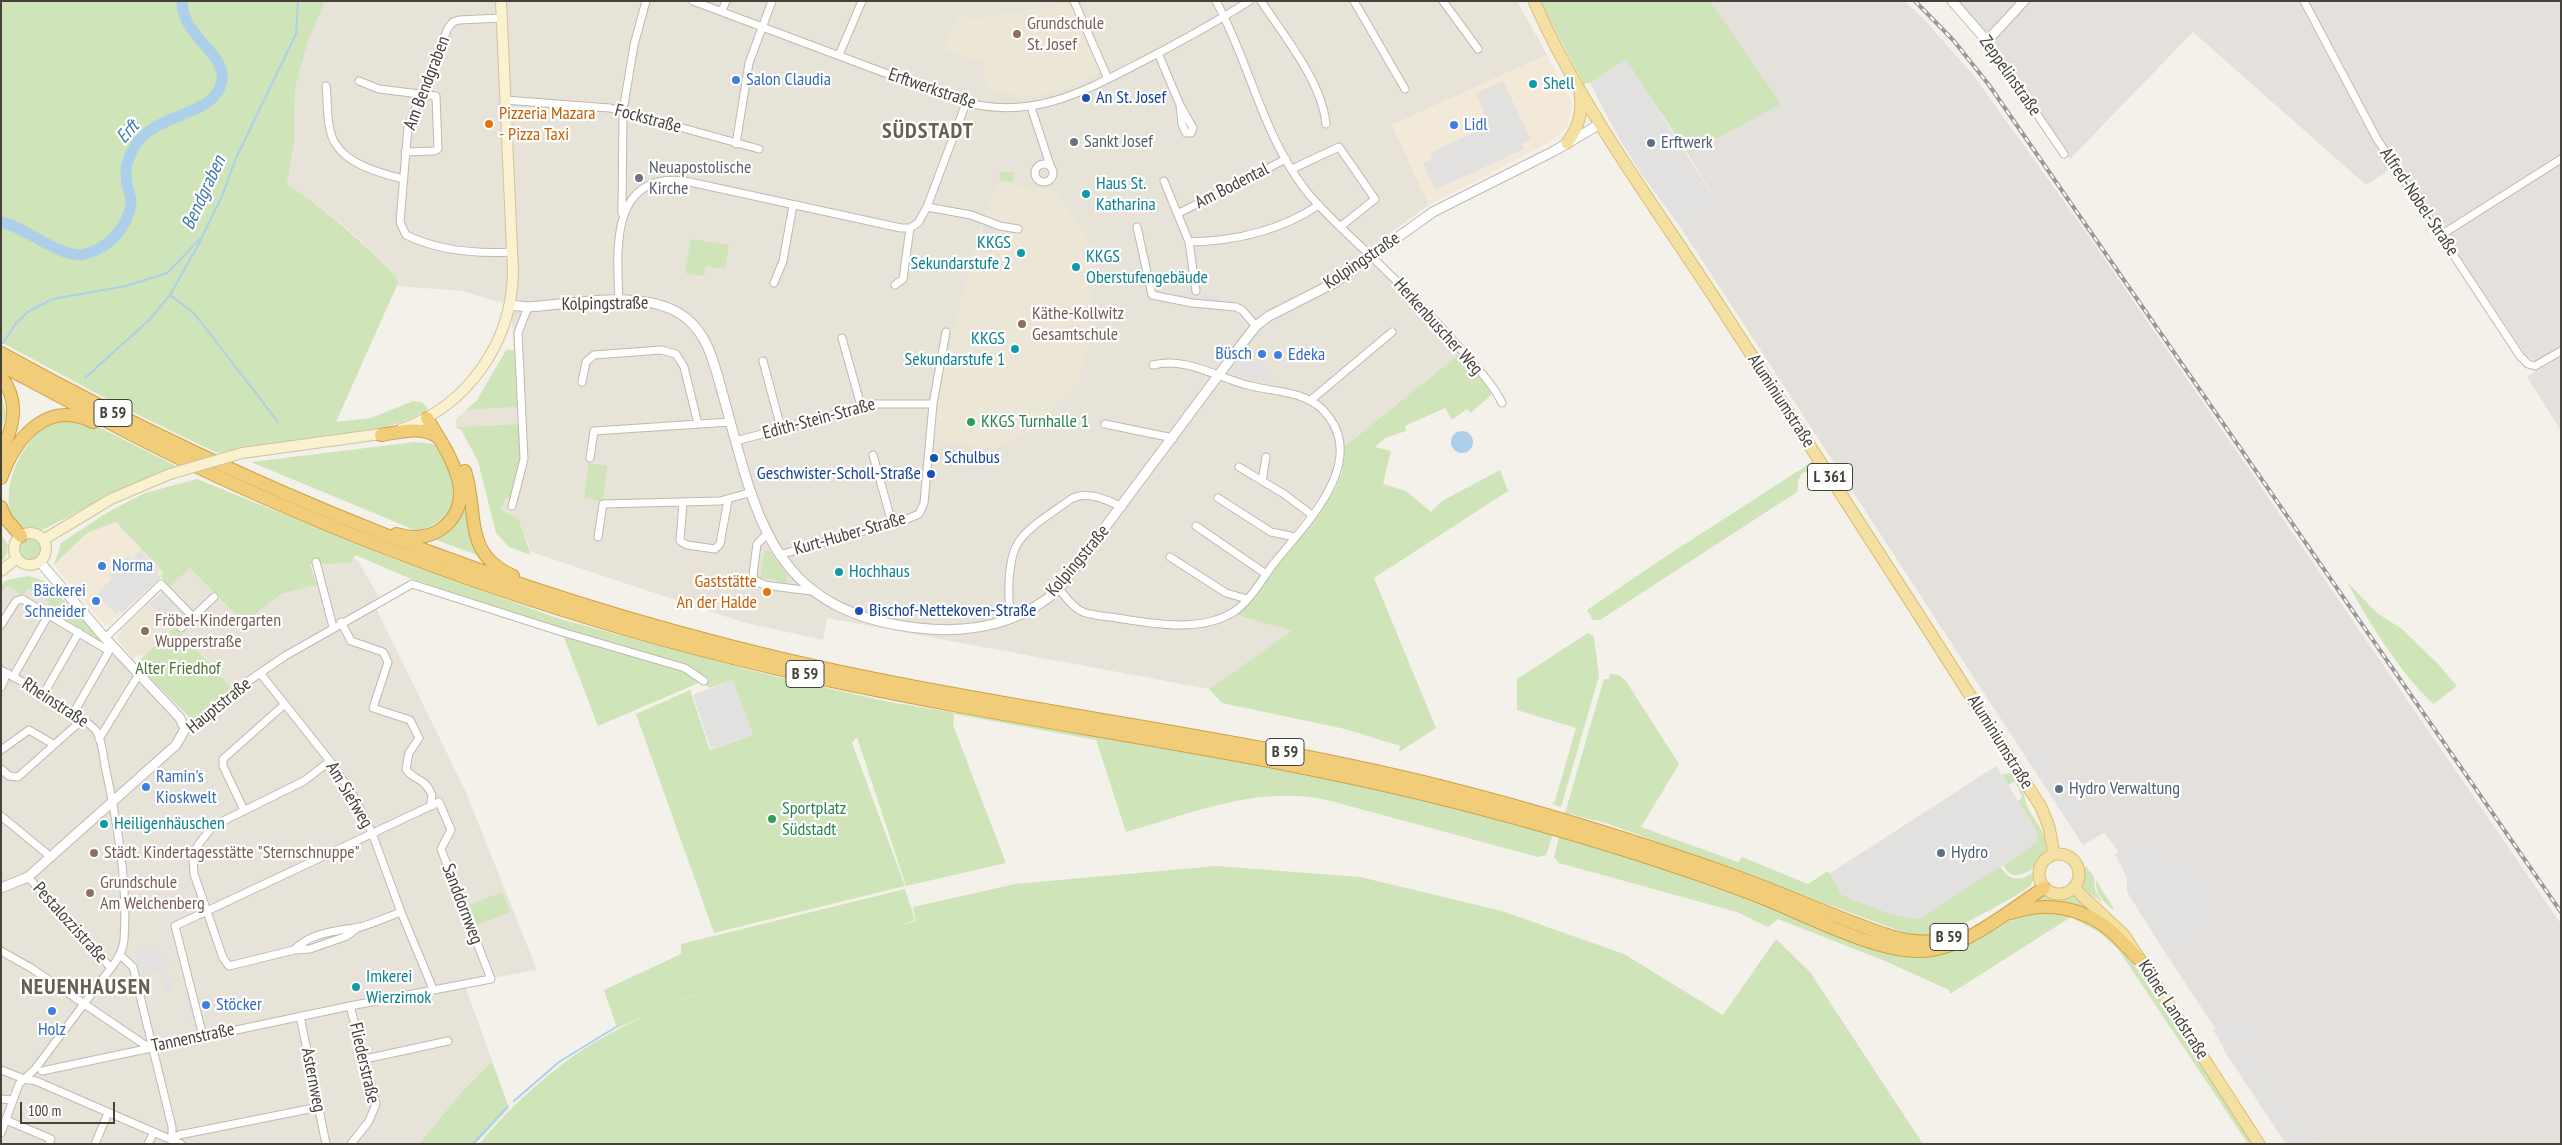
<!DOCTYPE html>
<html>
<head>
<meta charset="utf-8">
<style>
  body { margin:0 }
  #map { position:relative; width:2562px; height:1145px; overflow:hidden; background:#f4f1eb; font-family:"PT Sans Narrow",sans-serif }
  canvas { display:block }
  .frame { position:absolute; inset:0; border:2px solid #474239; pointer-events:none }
  .scale { position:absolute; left:20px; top:1102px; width:95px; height:22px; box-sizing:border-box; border:2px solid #474239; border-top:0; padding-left:6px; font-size:15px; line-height:18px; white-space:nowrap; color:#474239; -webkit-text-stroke:4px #fff; paint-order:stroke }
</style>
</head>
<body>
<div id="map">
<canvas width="2562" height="1145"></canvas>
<div class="frame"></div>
<div class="scale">100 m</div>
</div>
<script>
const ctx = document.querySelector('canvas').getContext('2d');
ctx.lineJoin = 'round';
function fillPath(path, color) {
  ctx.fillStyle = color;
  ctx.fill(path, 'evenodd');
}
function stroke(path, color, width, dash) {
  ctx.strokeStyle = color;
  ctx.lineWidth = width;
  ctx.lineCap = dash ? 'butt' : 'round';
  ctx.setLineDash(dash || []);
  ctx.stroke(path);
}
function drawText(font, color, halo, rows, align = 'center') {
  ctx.font = font + ' "PT Sans Narrow",sans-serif';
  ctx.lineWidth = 4.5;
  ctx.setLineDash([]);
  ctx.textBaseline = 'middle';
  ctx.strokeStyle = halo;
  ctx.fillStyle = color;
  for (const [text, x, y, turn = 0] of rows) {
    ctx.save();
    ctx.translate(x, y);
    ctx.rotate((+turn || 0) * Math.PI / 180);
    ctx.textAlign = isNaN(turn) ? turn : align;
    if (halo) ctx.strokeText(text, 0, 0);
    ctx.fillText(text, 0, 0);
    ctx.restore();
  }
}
fillPath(new Path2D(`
  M325 1H1517L1547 55 1392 125 1429 205 1364 252 1459 354 1344 447 1336 448 1333 473 1324 490 1260 579 1238 605 1229 611 1234 615 1293 631 1209 689 827 618 823 640 742 622 531 552 518 517 508 515 501 508 506 498 519 424 456 427V419L466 410 517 407 511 305 462 291 397 286 396 277 356 236 326 211 287 184 294 143 295 88 308 42Z
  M357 559 379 597 374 604 465 790 537 970 464 983 492 1061 475 1078 419 1144H1V593L7 585 28 588 51 602 46 609 111 649 185 729 233 689 175 625 178 622 175 620 176 602 165 592 190 568 244 623 281 594 317 585 312 565Z`), '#e7e3d9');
fillPath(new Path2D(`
  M1547 55 1573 105 1567 128 1550 142 1429 205 1392 125Z
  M116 522 165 573 109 625 105 626 54 565 87 533Z`), '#f3e9d8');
fillPath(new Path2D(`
  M1710 1H1904L1922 17 1974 76 2090 238 2561 924V1144H2315L2256 1054 2223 1049V1046L2237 1037 2249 1006 2215 1028 2170 960 2217 929 2206 913 2220 903 2198 868 2139 839 2119 852 2104 833 2083 845 1681 228 1719 206 1688 154 1780 104Z
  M1957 1H2561V346L2536 361 2526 356 2398 164 2366 185 2193 32 2070 159 1997 50 1975 19Z
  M2561 355V429H2560L2527 377Z`), '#e4e0dc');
fillPath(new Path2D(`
  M1072 2 1101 72 1064 90 1029 97 986 89 987 84 981 59 965 58 944 49 958 14 976 19Z
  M998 183 1055 191 1087 237 1100 284H1094L1088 343 1079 380 1053 406 1049 423 993 449 931 439 935 404 980 227Z
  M149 603 164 618 176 606 175 620 178 622 143 657 139 654 133 659 117 640V637L123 628Z`), '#ebe6d6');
fillPath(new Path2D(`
  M1 1H325L308 42 295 88 294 143 287 184C330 213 360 239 396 277L398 283 336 422 371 418 413 401 422 402 428 409 415 417 372 432 217 453 122 407 1 342Z
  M1540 1H1710L1781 104 1688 154 1626 60 1590 83 1584 84Z
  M1000 171 1015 173 1013 182 999 180Z
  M691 239 729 245 725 269 706 266 704 276 685 273Z
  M506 350H514L517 407 466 410 477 400Z
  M1459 354 1492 392 1491 395 1471 413 1467 409 1452 420 1445 408 1405 426 1406 431 1385 438 1375 447 1391 451 1383 484 1406 491 1431 512 1442 501 1500 470 1508 491 1374 578 1436 728 1399 752 1400 746 1345 729 1222 703 1209 689 1292 631 1236 615 1248 605 1335 489 1342 473 1344 447Z
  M1 392 6 414 1 431Z
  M51 419 89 422 176 466 137 482 42 530C27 531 20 529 12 517 0 482 24 442 51 419Z
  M519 424 520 459 512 496 506 498 501 508 508 515 518 517 531 555 509 547 496 533 478 461 461 430 456 427Z
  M415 442 434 444C458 478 469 516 417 531L251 462Z
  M1812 462 1821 474 1812 471 1802 473 1798 481 1797 492 1600 620H1593L1587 610 1665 557Z
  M589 463 607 466 603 501 584 498Z
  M197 479 394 559 560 619 757 672 889 702 1107 737 1311 775 1391 792 1553 834 1546 855 1538 857 1327 800C1258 785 1193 813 1126 832L1096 740 954 714 953 725 1006 863 906 886 857 737 852 743 905 886 714 933 636 714 690 690 710 750 753 735 732 680 709 688 694 672 409 578 355 555 352 563 310 564 317 585 281 594 244 623 190 568 170 587 161 577 164 573 116 522 87 533 54 565 61 543 108 512 145 493Z
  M467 499 480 556 433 539C453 533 459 516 467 499Z
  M1 534 8 545 7 554 1 563Z
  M18 549a12 12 0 1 1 24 0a12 12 0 1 1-24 0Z
  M764 551H769L787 575 785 585 777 584V580L764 578 763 582 758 580 756 575H761Z
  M28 576 45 581 111 649 46 609 50 602 28 588 23 595 7 586 1 593V585L7 580Z
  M2347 582 2377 613 2402 629 2439 665 2457 686 2434 704C2404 679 2366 618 2347 582Z
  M175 626 233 689 193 721 136 664Z
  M1588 633 1594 637 1599 676 1561 807 1552 804 1555 801 1576 728 1517 710V679Z
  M563 635 680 668 701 682 598 726Z
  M1610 674 1619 675 1626 681 1679 764 1641 827 1738 862 1742 857 1808 884 1828 871 1842 895 1891 914 1919 919 2000 866C2009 881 2019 882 2034 872 2034 878 2034 881 2030 886 2022 894 1954 930 1942 933 1932 936 1922 936 1911 935L1606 823 1565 813 1603 682 1605 679H1609Z
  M2009 773C2013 774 2016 775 2018 779 2023 785 2024 794 2025 799 2027 815 2048 828 2046 851 2045 862 2024 877 2014 875 2008 874 2006 869 2003 865L2038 841 2018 802 2022 797 2015 781 2008 785 2002 775Z
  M1559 836 1657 867 1774 909 1923 954 1961 948 2014 917 2045 910 2091 921 2125 951 2166 1013 2180 1028 2254 1144H2248L2118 949 2100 933 2071 917 1950 994 1949 990 1885 961 1778 919 1768 927 1737 912 1559 863 1554 857Z
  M1216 866 1360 877 1502 911 1624 954 1723 1015 1776 939 1810 972 1923 1144H479C516 1100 562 1059 613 1032 647 1014 684 999 720 984L617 1028 604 990 681 954V944L905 889 915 920 902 925 916 921 913 907 1015 884Z
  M2086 866 2094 877 2095 890 2103 903 2083 888V869Z
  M2096 880 2114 909 2113 910C2103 901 2095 894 2096 880Z
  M502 892 510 912 475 926 467 906Z
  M2046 894 2059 898 2074 896 2104 921 2025 907Z
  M492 1061 509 1108 475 1144H419L462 1092Z`), '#cfe4b8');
fillPath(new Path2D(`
  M1626 59 1719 206 1681 228 1642 175 1616 133 1590 83Z
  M1503 81 1531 140 1522 144 1524 149 1435 190 1423 163 1433 159 1430 153 1490 125 1476 93Z
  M984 225 996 226 992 253 980 252Z
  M1176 291 1234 298V303L1193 300 1172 295Z
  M1245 355 1256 363 1258 359 1275 379 1273 383 1247 378 1242 373 1239 378 1235 375 1234 367Z
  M141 550 160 570 157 573 161 577 122 613 120 611 116 614 96 594 112 579 109 575 128 556 132 559Z
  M163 591 176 602V606L164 618 149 603Z
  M732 680 753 735 711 749 693 695Z
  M2036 735 2100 833 2083 845 2019 745Z
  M1996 766 2037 831 2036 838 2038 842 1919 919 1891 914 1842 895 1829 874Z
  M2139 839 2198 868 2221 903 2206 913 2217 929 2170 960 2127 892V878L2115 854Z
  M140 949 164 952 168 956 170 961 167 969 173 991 166 993 160 971 139 975 133 951Z
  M186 995 191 996 197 1022H191Z
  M2249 1005 2270 1037 2247 1051 2237 1037 2223 1046 2213 1030Z
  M2223 1049 2256 1054 2315 1144H2286Z`), '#e3e1df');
fillPath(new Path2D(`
  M1451 442a11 11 0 1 1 22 0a11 11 0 1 1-22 0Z`), '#add0ea');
stroke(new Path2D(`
  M170 295 194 313 278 422
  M3 343 16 323 29 311 53 299 126 286 167 273 202 237 222 196 236 158 296 34 298 1
  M85 378 149 320 170 295 201 240
  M514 1101 559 1062 616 1027
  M473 1144 508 1106`), '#add0ea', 2);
stroke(new Path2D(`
  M1 222C27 227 61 260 85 254 109 248 127 228 131 204 132 199 129 193 128 189 124 172 126 160 135 146 156 111 217 117 222 80 225 52 182 37 182 1`), '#add0ea', 11);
const minor = new Path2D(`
  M693 1 957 100C1031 123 1085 91 1149 58 1183 40 1217 22 1249 1
  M1074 1 1108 79
  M1216 1C1250 63 1262 135 1307 192 1327 216 1351 237 1374 259 1405 289 1435 319 1463 352 1476 367 1493 384 1502 403
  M1261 1C1284 36 1322 82 1326 124
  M1354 1 1405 89
  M1443 1 1478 49
  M2304 1 2377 139 2520 356 2528 364 2535 366 2561 351
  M722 11 726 1
  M501 18 459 20 453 22 448 28 408 127 400 222 406 235C439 251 476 254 512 252
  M1987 41 2064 154
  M1158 53 1180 105 1182 124 1186 133H1191L1193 128 1180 105
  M839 55 862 1
  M359 81 379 89 436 96 438 149 434 151 405 152
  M326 86C328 102 326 129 335 143 348 165 380 173 403 179
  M505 100 610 108 759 149
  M1031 107 1051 168
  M736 144 749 63 772 1
  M1035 173a9 9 0 1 1 18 0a9 9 0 1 1-18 0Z
  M1292 169 1339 147 1375 199 1340 227
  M1164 181 1189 242 1196 291
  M927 207 971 215 1000 226 1018 229
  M622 213 623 111 634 45 646 1
  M1179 213 1286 159
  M1137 227 1152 295 1192 303 1236 307 1242 310 1256 326
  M2441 235 2561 159
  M1189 242C1235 241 1280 231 1319 205
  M774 283 783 261 793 205
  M895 285 903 279 910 228 918 223 927 207 966 103
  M619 301C617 251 609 172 685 181L901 228H910
  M842 338 861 406
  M763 361 781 428
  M582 382 586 362 594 355 661 350 676 354 684 367 698 424
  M1311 400 1392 332
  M1105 424 1173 438
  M736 441 872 404H933
  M873 455 892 523
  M590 458 594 431 730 422
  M1239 467 1284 494 1312 515
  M1262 481 1266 457
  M1218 498 1271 532 1295 537
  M683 502 680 541 687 545 715 549 720 544 728 500
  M512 506 524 459 518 333 528 307
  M1196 526 1266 574
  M767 534 757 544 753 574 754 580 764 585 811 591
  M598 537 603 504 720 501 752 492
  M779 555 907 519 919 514 924 503 933 404 946 332
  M1170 557 1226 593 1247 599
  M316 562 333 627
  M1059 589C1066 597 1073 608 1083 612 1093 616 1106 616 1117 618 1153 624 1202 633 1235 611 1251 600 1263 577 1275 562 1307 522 1372 459 1322 409 1303 391 1275 392 1251 386 1220 379 1186 356 1153 365
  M1012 619C1007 600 1007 556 1020 540 1032 524 1055 511 1071 499 1087 490 1107 500 1122 507
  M341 622 351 641 383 652 388 662 373 708 410 720 419 738 409 753 406 769C413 781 424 776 432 795L431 802 432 806
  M1 625 16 601 22 599 109 651 73 714
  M181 628 193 617
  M105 638 161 584 193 617 214 597
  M1 670C18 679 90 720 97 732 102 741 103 755 105 766 117 821 128 882 124 940 123 949 119 957 114 964L35 1069 19 1084 1 1133
  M260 673 330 761 353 795 372 833 401 912 433 989
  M13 677 49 614
  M1 687 7 673
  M43 695 79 632
  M185 729 191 728 247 682 285 656 412 584 562 632 685 668 704 681
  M99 739 139 674
  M1 750 29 730 53 744
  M330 761 304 781 213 826 198 845 193 860 194 874 223 958 229 966 294 950 310 949 347 936 359 927
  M1 769 9 776 18 777 82 720
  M244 810 223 766V759L285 704
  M1 816 51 857
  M28 877 111 968
  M294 950C311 932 337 931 360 927 373 924 387 917 401 912
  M1 951 31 968 145 1045 152 1047
  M120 955 133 967 172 1127V1139
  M350 1006 376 1104 369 1121 351 1144
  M300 1016 326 1144
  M365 1059 448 1041
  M1 1070 24 1079 36 1081 181 1144
  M42 1071 350 1006 491 979 441 849 451 830 439 802 175 926 203 1036
  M1 1099 13 1100
  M6 1120 51 1139 49 1144
  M172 1139 179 1135 319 1107
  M95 1144 108 1113
  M148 1144 154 1132`);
const tertiary = new Path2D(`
  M1952 1 1987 41 2024 1
  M510 305 528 307C575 304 647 287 686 318 710 337 715 368 723 395 757 518 770 611 918 628 971 634 1019 625 1059 589L1238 349 1256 326 1269 316 1334 283 1433 212 1554 151 1600 124
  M1 888 28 877 176 745 185 729 180 718 105 638 40 562`);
const secondary = new Path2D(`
  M401 429C468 406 512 342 513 272L501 1
  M242 453 388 433
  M14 549a16 16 0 1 1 32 0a16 16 0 1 1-32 0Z
  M43 540 111 499 170 474
  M1 571 17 558`);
const primary = new Path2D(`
  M1534 1C1583 112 1658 210 1723 311 1830 476 1936 641 2041 807L2049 827 2054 854
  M1567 143C1579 126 1583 113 1580 92
  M2039 874a20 20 0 1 1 40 0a20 20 0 1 1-40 0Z
  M2074 888 2124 935 2259 1144`);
const motorway = new Path2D(`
  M1 353C251 491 501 592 779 658 996 709 1219 732 1436 785 1536 810 1634 840 1732 875 1785 894 1836 918 1890 936 1913 943 1933 944 1956 935
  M1 365C74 404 147 444 223 479 414 567 613 633 818 678 1037 726 1261 750 1478 808 1569 832 1659 859 1747 892 1795 909 1871 952 1920 951 1963 951 2009 910 2044 888
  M1 376C20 402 14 426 1 453
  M381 435C400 432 423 425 439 438
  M465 471C479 514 462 553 513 576
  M1 478C16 437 47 399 93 422
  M1 507 6 519 21 536
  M396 534C411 539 428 538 441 529 483 499 445 449 427 418
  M2011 913C2046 901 2083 907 2111 931 2121 940 2129 950 2139 959`);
stroke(minor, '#bfb9ae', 9);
stroke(tertiary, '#bfb9ae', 11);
stroke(secondary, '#cfc49f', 12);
stroke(primary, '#d9be73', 13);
stroke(motorway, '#cfa249', 14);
stroke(minor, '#fff', 7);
stroke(tertiary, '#fff', 9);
stroke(secondary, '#faf1cf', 10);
stroke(primary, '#f5e0a3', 11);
stroke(motorway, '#f1cc79', 12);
const rail = new Path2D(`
  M1915 1 1954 41 1989 85 2561 912`);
stroke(rail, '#989898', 4);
stroke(rail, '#fff', 2, [5.5]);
const secondaryBridge = new Path2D(`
  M170 474 242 453`);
stroke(secondaryBridge, '#cfc49f', 12, []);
stroke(secondaryBridge, '#faf1cf', 10);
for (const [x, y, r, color] of [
  [1017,34,5,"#8d6e63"],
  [736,80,5,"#3f7fe0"],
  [1533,84,5,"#0f9aa8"],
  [1086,98,5,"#1a4fb4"],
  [489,124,5,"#e8710a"],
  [1454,125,5,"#3f7fe0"],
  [1074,142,5,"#6b7280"],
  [1651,143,5,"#5c6f8a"],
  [639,178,5,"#6b7280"],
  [1086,194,5,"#0f9aa8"],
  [1021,253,5,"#0f9aa8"],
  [1076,267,5,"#0f9aa8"],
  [1022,324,5,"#8d6e63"],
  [1015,349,5,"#0f9aa8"],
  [1262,354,5,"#3f7fe0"],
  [1278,355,5,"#3f7fe0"],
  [971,422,5,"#2e9e5b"],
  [934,458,5,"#1a4fb4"],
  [931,474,5,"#1a4fb4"],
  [102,566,5,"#3f7fe0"],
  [839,572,5,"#0f9aa8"],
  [767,592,5,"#e8710a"],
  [96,601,5,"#3f7fe0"],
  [859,611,5,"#1a4fb4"],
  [145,631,5,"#8d6e63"],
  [146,787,5,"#3f7fe0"],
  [2059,789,5,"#5c6f8a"],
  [772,819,5,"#2e9e5b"],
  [104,824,5,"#0f9aa8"],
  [94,853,5,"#8d6e63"],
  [1941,853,5,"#5c6f8a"],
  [90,893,5,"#8d6e63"],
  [356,987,5,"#0f9aa8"],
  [206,1005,5,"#3f7fe0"],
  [52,1011,5,"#3f7fe0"]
]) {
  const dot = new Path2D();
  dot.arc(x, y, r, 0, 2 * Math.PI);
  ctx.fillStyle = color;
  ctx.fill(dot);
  stroke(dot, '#fff', 2);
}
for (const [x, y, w] of [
  [113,413,38],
  [1830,477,45],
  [805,674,38],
  [1285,752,38],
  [1949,937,38]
]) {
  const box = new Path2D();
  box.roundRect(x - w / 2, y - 13.5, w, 27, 4);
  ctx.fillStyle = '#fff';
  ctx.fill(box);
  stroke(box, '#474239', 1);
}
drawText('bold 16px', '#474239', null, [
  ["B 59",113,413],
  ["L 361",1830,477],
  ["B 59",805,674],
  ["B 59",1285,752],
  ["B 59",1949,937]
]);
drawText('18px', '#785e54', '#fff', [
  ["Grundschule",1027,24],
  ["St. Josef",1027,45],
  ["Käthe-Kollwitz",1032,314],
  ["Gesamtschule",1032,335],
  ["Fröbel-Kindergarten",155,621],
  ["Wupperstraße",155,642],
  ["Städt. Kindertagesstätte \"Sternschnuppe\"",104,853],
  ["Grundschule",100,883],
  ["Am Welchenberg",100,904]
], 'left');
drawText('18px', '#474239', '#fff', [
  ["Zeppelinstraße",2010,76,55],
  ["Am Bendgraben",427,83,-69],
  ["Erftwerkstraße",932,89,19],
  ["Fockstraße",648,119,15],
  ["Am Bodental",1232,186,-27],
  ["Alfred-Nobel-Straße",2419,202,56],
  ["Kolpingstraße",1362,261,-34],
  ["Kolpingstraße",605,304,-1],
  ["Herkenbuscher Weg",1438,327,48],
  ["Aluminiumstraße",1781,401,57],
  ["Edith-Stein-Straße",819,419,-15],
  ["Kurt-Huber-Straße",850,534,-16],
  ["Kolpingstraße",1078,561,-50],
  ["Rheinstraße",55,703,33],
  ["Hauptstraße",219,706,-39],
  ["Aluminiumstraße",2000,742,58],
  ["Am Siefweg",349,795,59],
  ["Sanddornweg",462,904,69],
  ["Pestalozzistraße",70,923,48],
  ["Kölner Landstraße",2173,1010,57],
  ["Tannenstraße",193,1038,-12],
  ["Fliederstraße",364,1063,77],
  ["Asternweg",313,1080,79]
]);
drawText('18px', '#366cbe', '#fff', [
  ["Salon Claudia",746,80],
  ["Lidl",1464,125],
  ["Büsch",1252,354,"right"],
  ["Edeka",1288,355],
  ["Norma",112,566],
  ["Bäckerei",86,591,"right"],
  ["Schneider",86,612,"right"],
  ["Ramin's",156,777],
  ["Kioskwelt",156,798],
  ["Stöcker",216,1005],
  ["Holz",52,1030,"center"]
], 'left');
drawText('18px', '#0d838f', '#fff', [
  ["Shell",1543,84],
  ["Haus St.",1096,184],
  ["Katharina",1096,205],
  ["KKGS",1011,243,"right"],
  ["Sekundarstufe 2",1011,264,"right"],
  ["KKGS",1086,257],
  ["Oberstufengebäude",1086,278],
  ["KKGS",1005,339,"right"],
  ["Sekundarstufe 1",1005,360,"right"],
  ["Hochhaus",849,572],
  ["Heiligenhäuschen",114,824],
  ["Imkerei",366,977],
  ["Wierzimok",366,998]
], 'left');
drawText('18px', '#164399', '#fff', [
  ["An St. Josef",1096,98],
  ["Schulbus",944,458],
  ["Geschwister-Scholl-Straße",921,474,"right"],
  ["Bischof-Nettekoven-Straße",869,611]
], 'left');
drawText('18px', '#c56008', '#fff', [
  ["Pizzeria Mazara",499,114],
  ["- Pizza Taxi",499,135],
  ["Gaststätte",757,582,"right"],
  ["An der Halde",757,603,"right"]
], 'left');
drawText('18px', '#5b616d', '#fff', [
  ["Sankt Josef",1084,142],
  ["Neuapostolische",649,168],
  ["Kirche",649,189]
], 'left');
drawText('18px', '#4e5e75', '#fff', [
  ["Erftwerk",1661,143],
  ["Hydro Verwaltung",2069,789],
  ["Hydro",1951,853]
], 'left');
drawText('18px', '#27864d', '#fff', [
  ["KKGS Turnhalle 1",981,422],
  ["Sportplatz",782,809],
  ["Südstadt",782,830]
], 'left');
drawText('18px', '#497431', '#fff', [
  ["Alter Friedhof",178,669]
]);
drawText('italic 19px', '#3c78aa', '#fff', [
  ["Erft",128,132,-48],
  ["Bendgraben",204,193,-65]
]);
ctx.letterSpacing = '1px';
drawText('bold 22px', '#696051', '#fff', [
  ["SÜDSTADT",928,132],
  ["NEUENHAUSEN",86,988]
]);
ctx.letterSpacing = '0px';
</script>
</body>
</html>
